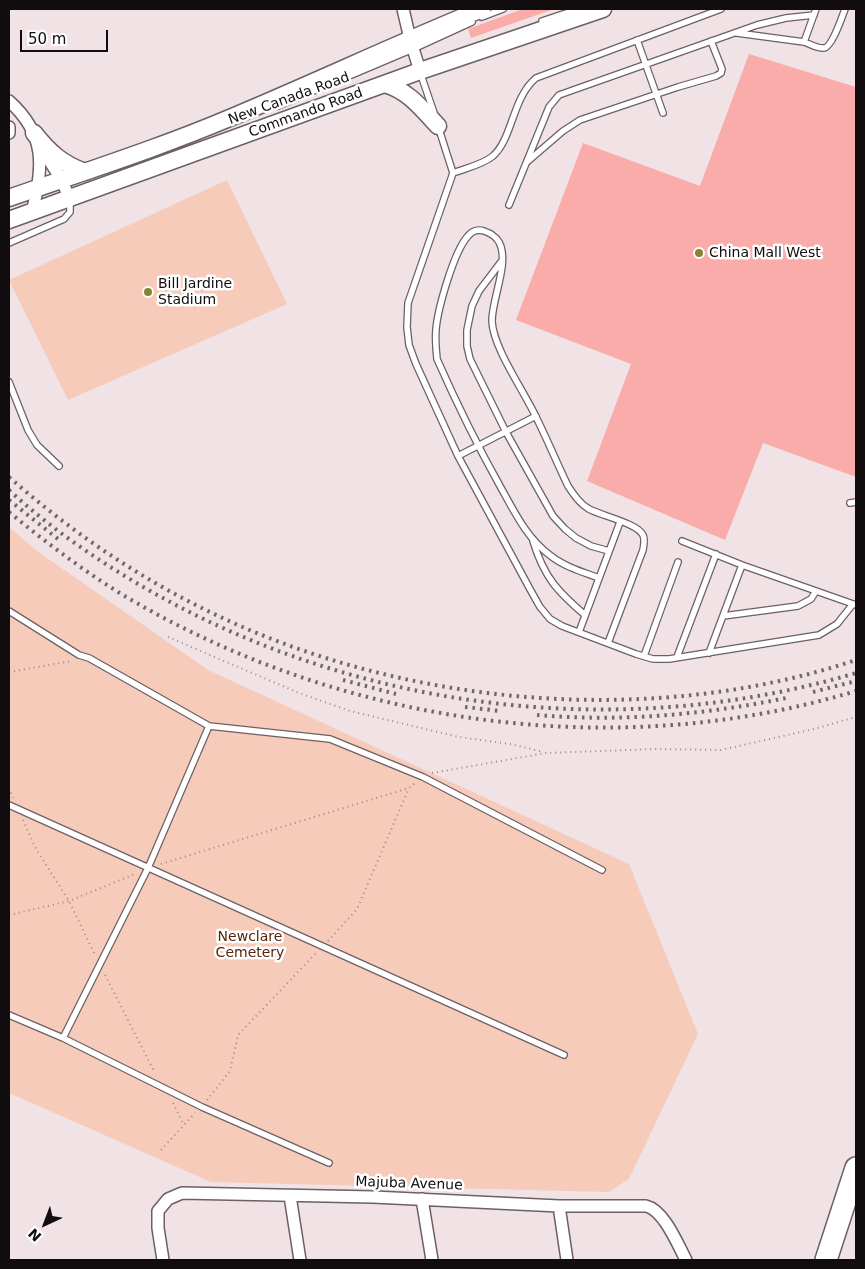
<!DOCTYPE html>
<html>
<head>
<meta charset="utf-8">
<style>
  body { margin:0 }
  #map { position:relative; width:865px; height:1269px; overflow:hidden; background:#f0e2e5; font-family:"DejaVu Sans",sans-serif }
  canvas { display:block }
  .frame { position:absolute; inset:0; border:10px solid #110c0e; pointer-events:none }
  .north { position:absolute; left:20px; top:1199px; width:50px; height:50px; -webkit-text-stroke:4px #fff; paint-order:stroke; rotate:223deg; font-size:14px; font-weight:700; line-height:20px; text-align:center; color:#110c0e }
  .north::after { content:''; display:block; margin:auto; width:18px; height:22px; background:#110c0e; clip-path:polygon(50% 0,100% 100%,50% 72%,0 100%) }
  .scale { position:absolute; left:20px; top:30px; width:88px; height:22px; box-sizing:border-box; border:2px solid #110c0e; border-top:0; padding-left:6px; font-size:15px; line-height:18px; white-space:nowrap; color:#110c0e; -webkit-text-stroke:4px #fff; paint-order:stroke }
</style>
</head>
<body>
<div id="map">
<canvas width="865" height="1269"></canvas>
<div class="frame"></div>
<div class="north">N</div>
<div class="scale">50 m</div>
</div>
<script>
const ctx = document.querySelector('canvas').getContext('2d');
ctx.lineJoin = 'round';
function fillPath(path, color) {
  ctx.fillStyle = color;
  ctx.fill(path, 'evenodd');
}
function stroke(path, color, width, dash) {
  ctx.strokeStyle = color;
  ctx.lineWidth = width;
  ctx.lineCap = dash ? 'butt' : 'round';
  ctx.setLineDash(dash || []);
  ctx.stroke(path);
}
function drawText(font, color, halo, rows, align = 'center') {
  ctx.font = font + ' "DejaVu Sans",sans-serif';
  ctx.lineWidth = 5;
  ctx.setLineDash([]);
  ctx.textBaseline = 'middle';
  ctx.strokeStyle = halo;
  ctx.fillStyle = color;
  for (const [text, x, y, turn = 0] of rows) {
    ctx.save();
    ctx.translate(x, y);
    ctx.rotate((+turn || 0) * Math.PI / 180);
    ctx.textAlign = isNaN(turn) ? turn : align;
    if (halo) ctx.strokeText(text, 0, 0);
    ctx.fillText(text, 0, 0);
    ctx.restore();
  }
}
fillPath(new Path2D(`
  M227 180 287 304 68 400 9 280Z
  M9 527 37 551 208 670 629 864 698 1034 629 1179 609 1192 211 1182 9 1093Z`), '#f6cbba');
fillPath(new Path2D(`
  M523 9H550L551 10 471 38 468 29Z
  M749 54 856 87V477L763 443 725 540 587 481 631 364 516 320 583 143 700 186Z`), '#f9aca9');
const service = new Path2D(`
  M816 9 804 42C810 44 818 49 824 48 832 47 842 17 845 9
  M482 17 503 9
  M542 21 578 9
  M737 33 804 42
  M637 40 663 113
  M420 72 434 113
  M278 106 413 49 472 22
  M438 126 453 173 408 303 407 327 409 345 416 364 458 456 531 591 540 607 550 619 562 626 636 654 653 659H669L819 635 837 624 853 604
  M527 162 563 131 580 120 678 87 716 76 721 73 722 69 711 41
  M453 173C466 168 482 165 493 156 513 138 512 98 536 78L721 9
  M509 205 549 107 559 95 757 25 786 18 814 15
  M9 243 64 219 70 212V200
  M501 262 479 291 472 306 467 330V346L470 359 506 432 553 516 565 529 576 538 591 546 609 551
  M9 382 28 430 37 445 59 466
  M458 456 536 416
  M850 503 856 502
  M533 541C544 577 557 591 585 615
  M682 541 742 565 856 605
  M599 578C583 572 565 567 551 556 527 539 514 511 500 486 477 445 456 402 437 359 436 349 435 339 436 329 438 308 454 251 468 236 472 231 478 229 484 231 490 233 496 237 499 242 510 262 492 298 492 321 493 348 524 391 536 417 547 439 557 463 568 486 574 495 580 504 589 509 602 516 637 523 643 535 645 539 644 545 643 550L608 643
  M9 611 79 655 89 658 209 726 330 739 423 777 602 870
  M723 616 798 606 811 599 816 591
  M579 632 620 522
  M709 653 742 565
  M644 656 678 562
  M677 657 716 554
  M9 805 564 1055
  M9 1015 63 1038 202 1107 329 1163
  M63 1038 148 868 209 726`);
const minor = new Path2D(`
  M403 9 410 39 420 71
  M9 101C46 134 44 167 32 212
  M9 127V133
  M42 149 61 179 69 197
  M290 1196 300 1260
  M422 1199 432 1260
  M559 1206 567 1260
  M163 1260 158 1228V1211L168 1199 182 1193 373 1197 559 1206H646C664 1210 678 1245 686 1260`);
const secondary = new Path2D(`
  M384 84C408 90 422 109 438 126
  M34 133C49 152 62 164 85 172
  M9 198C83 172 159 148 232 117 316 82 398 43 482 9
  M9 220 420 71 603 9`);
const motorway = new Path2D(`
  M826 1260 856 1168`);
stroke(service, '#6c6063', 8);
stroke(minor, '#6c6063', 14);
stroke(secondary, '#6c6063', 19);
stroke(motorway, '#6c6063', 24);
stroke(new Path2D(`
  M168 637 299 693 350 711 459 737 510 744 544 752
  M9 672 72 661
  M432 773 546 753 655 749 721 750 814 729 856 717
  M9 788 13 798
  M23 820 36 849 69 901 95 955
  M161 864 409 788 415 783
  M9 915 69 901 135 874
  M328 941 357 909 409 788
  M105 975 155 1073
  M207 1100 230 1071 238 1035 316 953
  M173 1103 184 1125
  M161 1150 195 1113`), '#958b8d', 2, [1, 4]);
stroke(service, '#fff', 5.5);
stroke(minor, '#fff', 11);
stroke(secondary, '#fff', 16);
stroke(motorway, '#fff', 21);
stroke(new Path2D(`
  M9 477C70 531 139 578 212 613 406 707 652 728 856 660
  M9 490C50 528 97 560 145 588 358 711 620 743 856 673
  M9 500 58 539
  M9 512C44 541 80 568 118 592 336 724 611 765 856 691
  M343 680 396 694
  M813 692 856 681
  M465 707 500 711
  M537 715C620 722 704 715 786 698`), '#71686a', 4, [2.5, 5]);
for (const [x, y, r, color] of [
  [699,253,5,"#89832b"],
  [148,292,5,"#89832b"]
]) {
  const dot = new Path2D();
  dot.arc(x, y, r, 0, 2 * Math.PI);
  ctx.fillStyle = color;
  ctx.fill(dot);
  stroke(dot, '#fff', 2);
}
drawText('14px', '#110c0e', '#fff', [
  ["New Canada Road",289,99,-20],
  ["Commando Road",306,113,-20],
  ["Majuba Avenue",409,1184,2]
]);
drawText('14px', '#110c0e', '#fff', [
  ["China Mall West",709,253],
  ["Bill Jardine",158,284],
  ["Stadium",158,300]
], 'left');
drawText('14px', '#59240b', '#fff', [
  ["Newclare",250,937],
  ["Cemetery",250,953]
]);
</script>
</body>
</html>
